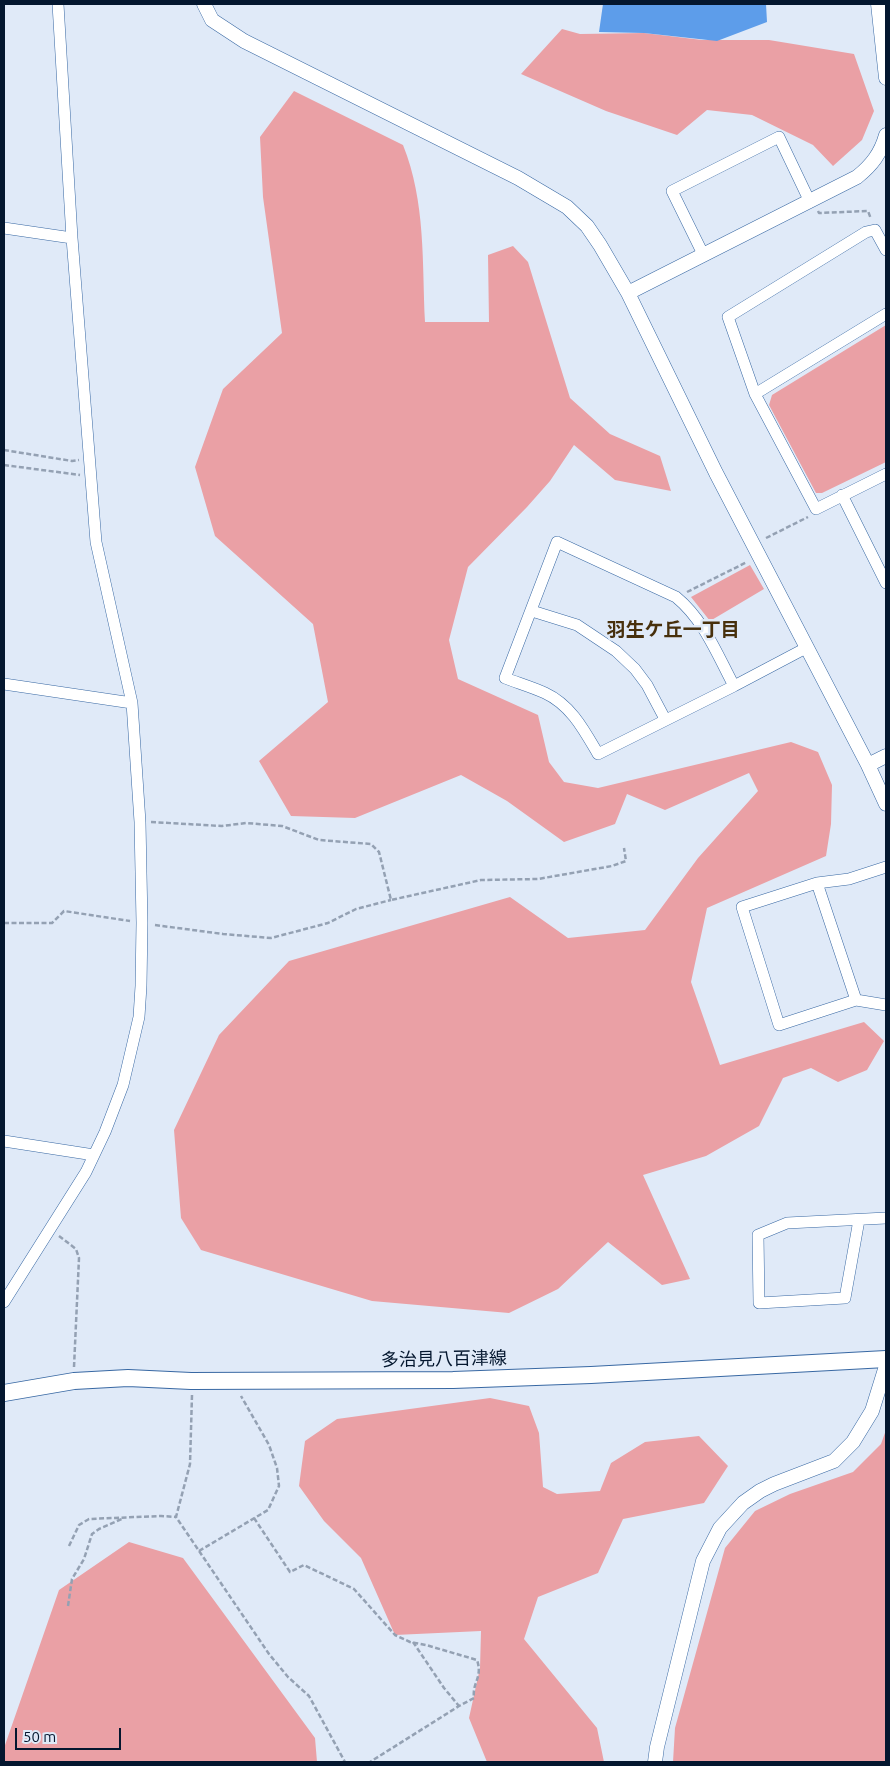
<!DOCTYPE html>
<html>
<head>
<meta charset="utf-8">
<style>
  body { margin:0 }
  #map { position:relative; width:890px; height:1766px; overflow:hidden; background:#e0eaf8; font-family:Ubuntu,sans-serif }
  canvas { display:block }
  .frame { position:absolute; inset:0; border:5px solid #04172f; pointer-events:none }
  .scale { position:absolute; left:15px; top:1728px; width:106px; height:22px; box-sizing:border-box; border:2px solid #04172f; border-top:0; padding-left:6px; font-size:15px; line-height:18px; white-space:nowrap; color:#04172f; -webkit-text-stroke:4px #e0eaf8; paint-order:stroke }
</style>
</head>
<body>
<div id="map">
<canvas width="890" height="1766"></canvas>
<div class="frame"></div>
<div class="scale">50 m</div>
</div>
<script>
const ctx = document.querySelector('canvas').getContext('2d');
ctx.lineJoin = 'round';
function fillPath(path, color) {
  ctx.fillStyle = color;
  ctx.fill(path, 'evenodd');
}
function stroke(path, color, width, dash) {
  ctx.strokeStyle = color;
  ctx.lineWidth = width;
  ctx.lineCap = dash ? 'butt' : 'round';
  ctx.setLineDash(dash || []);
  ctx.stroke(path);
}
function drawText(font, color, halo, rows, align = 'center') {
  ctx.font = font + ' Ubuntu,"Noto Sans JP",sans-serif';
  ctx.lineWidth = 5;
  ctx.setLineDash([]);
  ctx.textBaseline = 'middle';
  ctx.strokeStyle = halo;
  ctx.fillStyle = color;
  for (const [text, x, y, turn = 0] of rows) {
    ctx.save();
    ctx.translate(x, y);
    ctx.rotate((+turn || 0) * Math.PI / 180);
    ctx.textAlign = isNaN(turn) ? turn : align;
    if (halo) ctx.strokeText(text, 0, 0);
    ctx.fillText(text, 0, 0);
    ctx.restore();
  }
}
fillPath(new Path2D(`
  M562 29 580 34 644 33 702 40H769L854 54 874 111 862 140 833 166 813 145 752 115 707 110 677 135 606 111 521 74Z
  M294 91 403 145C426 202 422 263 425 322H489L488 255 513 246 528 262 570 398 610 434 660 456 671 491 615 480 574 445 550 481 527 507 468 567 449 640 458 679 538 715 549 762 564 782 598 788 791 742 818 752 832 785 831 824 826 856 707 908 691 982 720 1065 864 1022 884 1041 867 1070 838 1082 811 1068 783 1078 759 1126 706 1156 643 1175 690 1279 662 1285 608 1242 558 1289 509 1313 372 1301 201 1250 181 1218 174 1130 219 1035 289 961 510 897 568 938 645 930 698 858 758 791 749 773 665 810 627 794 615 824 564 842 507 801 461 775 355 818 291 816 259 761 328 702 313 624 215 536 195 467 223 389 282 333 263 197 260 137Z
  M886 325V462L822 493H816L769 405 772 395Z
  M750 565 764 589 710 621 691 597Z
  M490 1398 529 1406 539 1433 543 1487 557 1494 600 1491 611 1463 645 1442 699 1436 728 1466 704 1503 623 1519 598 1573 538 1597 524 1639 597 1728 604 1762H487L469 1718 480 1668 481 1631 395 1635 361 1558 324 1521 299 1486 305 1441 337 1419Z
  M886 1430V1762H673L675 1728 725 1548 755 1511 790 1494 853 1472 881 1444Z
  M129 1542 183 1558 315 1738 317 1762H4V1748L59 1590Z`), '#eaa0a5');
fillPath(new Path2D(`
  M603 4H766L767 22 717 41 644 33 599 32Z`), '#5d9dea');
const minor = new Path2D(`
  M4 228 72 238
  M886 250 875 230 866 232 728 317 755 394 816 509 886 474
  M703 254 672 191 779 137 810 202
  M755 394 886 314
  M842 495 886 583
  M557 542 676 597C704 620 717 654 734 686L598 754C584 730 571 705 545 693 532 687 518 683 505 678Z
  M532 611 577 625 616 651 635 669 647 685 665 719
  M4 684 132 703
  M734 686 806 648
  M886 867 849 879 817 883 742 907 779 1025 856 1000 886 1005
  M817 883 856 1000
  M4 1141 94 1155
  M859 1220 845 1298 759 1303 758 1235 787 1223 886 1218
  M4 1302 86 1172 105 1132 123 1085 139 1017 141 986 142 923 140 822 132 703 96 542 72 238 58 4`);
const tertiary = new Path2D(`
  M204 4 212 20 244 41 518 178 567 207 587 226 600 245 628 293 716 473 868 765 886 804
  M878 4 886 78
  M628 293 857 177C872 165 881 153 886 135
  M868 765 886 756
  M655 1762 657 1747 703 1561 720 1528 743 1503 760 1491 774 1484 834 1461 853 1442 872 1411 886 1366`);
const secondary = new Path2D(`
  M4 1393 74 1381 128 1378 191 1381 453 1380 591 1375 886 1359`);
stroke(minor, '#3868a3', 12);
stroke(tertiary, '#3868a3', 15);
stroke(secondary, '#3868a3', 18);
stroke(new Path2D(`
  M818 211 819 213 868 211 871 219
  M4 450 72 461 79 460
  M4 465 80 475
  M766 538 808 517
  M687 592 747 562
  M151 822 222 826 246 823 282 826 319 840 371 844 379 852 391 900 481 880 538 879 612 866 626 861 624 848
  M4 923H52L64 911 130 921
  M155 925 223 934 271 938 328 923 356 909 391 900
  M59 1236 76 1249 79 1258 74 1367
  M192 1395 190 1464 176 1517 269 1654 288 1677 309 1696 345 1762
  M254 1518 290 1572 304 1565 354 1589 395 1635 410 1642 426 1645 477 1660C483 1678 472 1682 474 1698L459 1706 370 1762
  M69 1546 79 1525 89 1519 161 1516 176 1517
  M199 1551 268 1510 279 1486 277 1468 269 1445 241 1396
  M68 1606 72 1579 84 1559 92 1534 99 1529 122 1519
  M413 1642 444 1688 459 1706`), '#94a1b3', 2.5, [5, 2.5]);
stroke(minor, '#fff', 11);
stroke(tertiary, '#fff', 14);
stroke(secondary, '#fff', 16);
drawText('18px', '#04172f', '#e0eaf8', [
  ["多治見八百津線",444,1359,-1]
]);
drawText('bold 19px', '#47300c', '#e0eaf8', [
  ["羽生ケ丘一丁目",673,630]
]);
</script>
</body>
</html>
